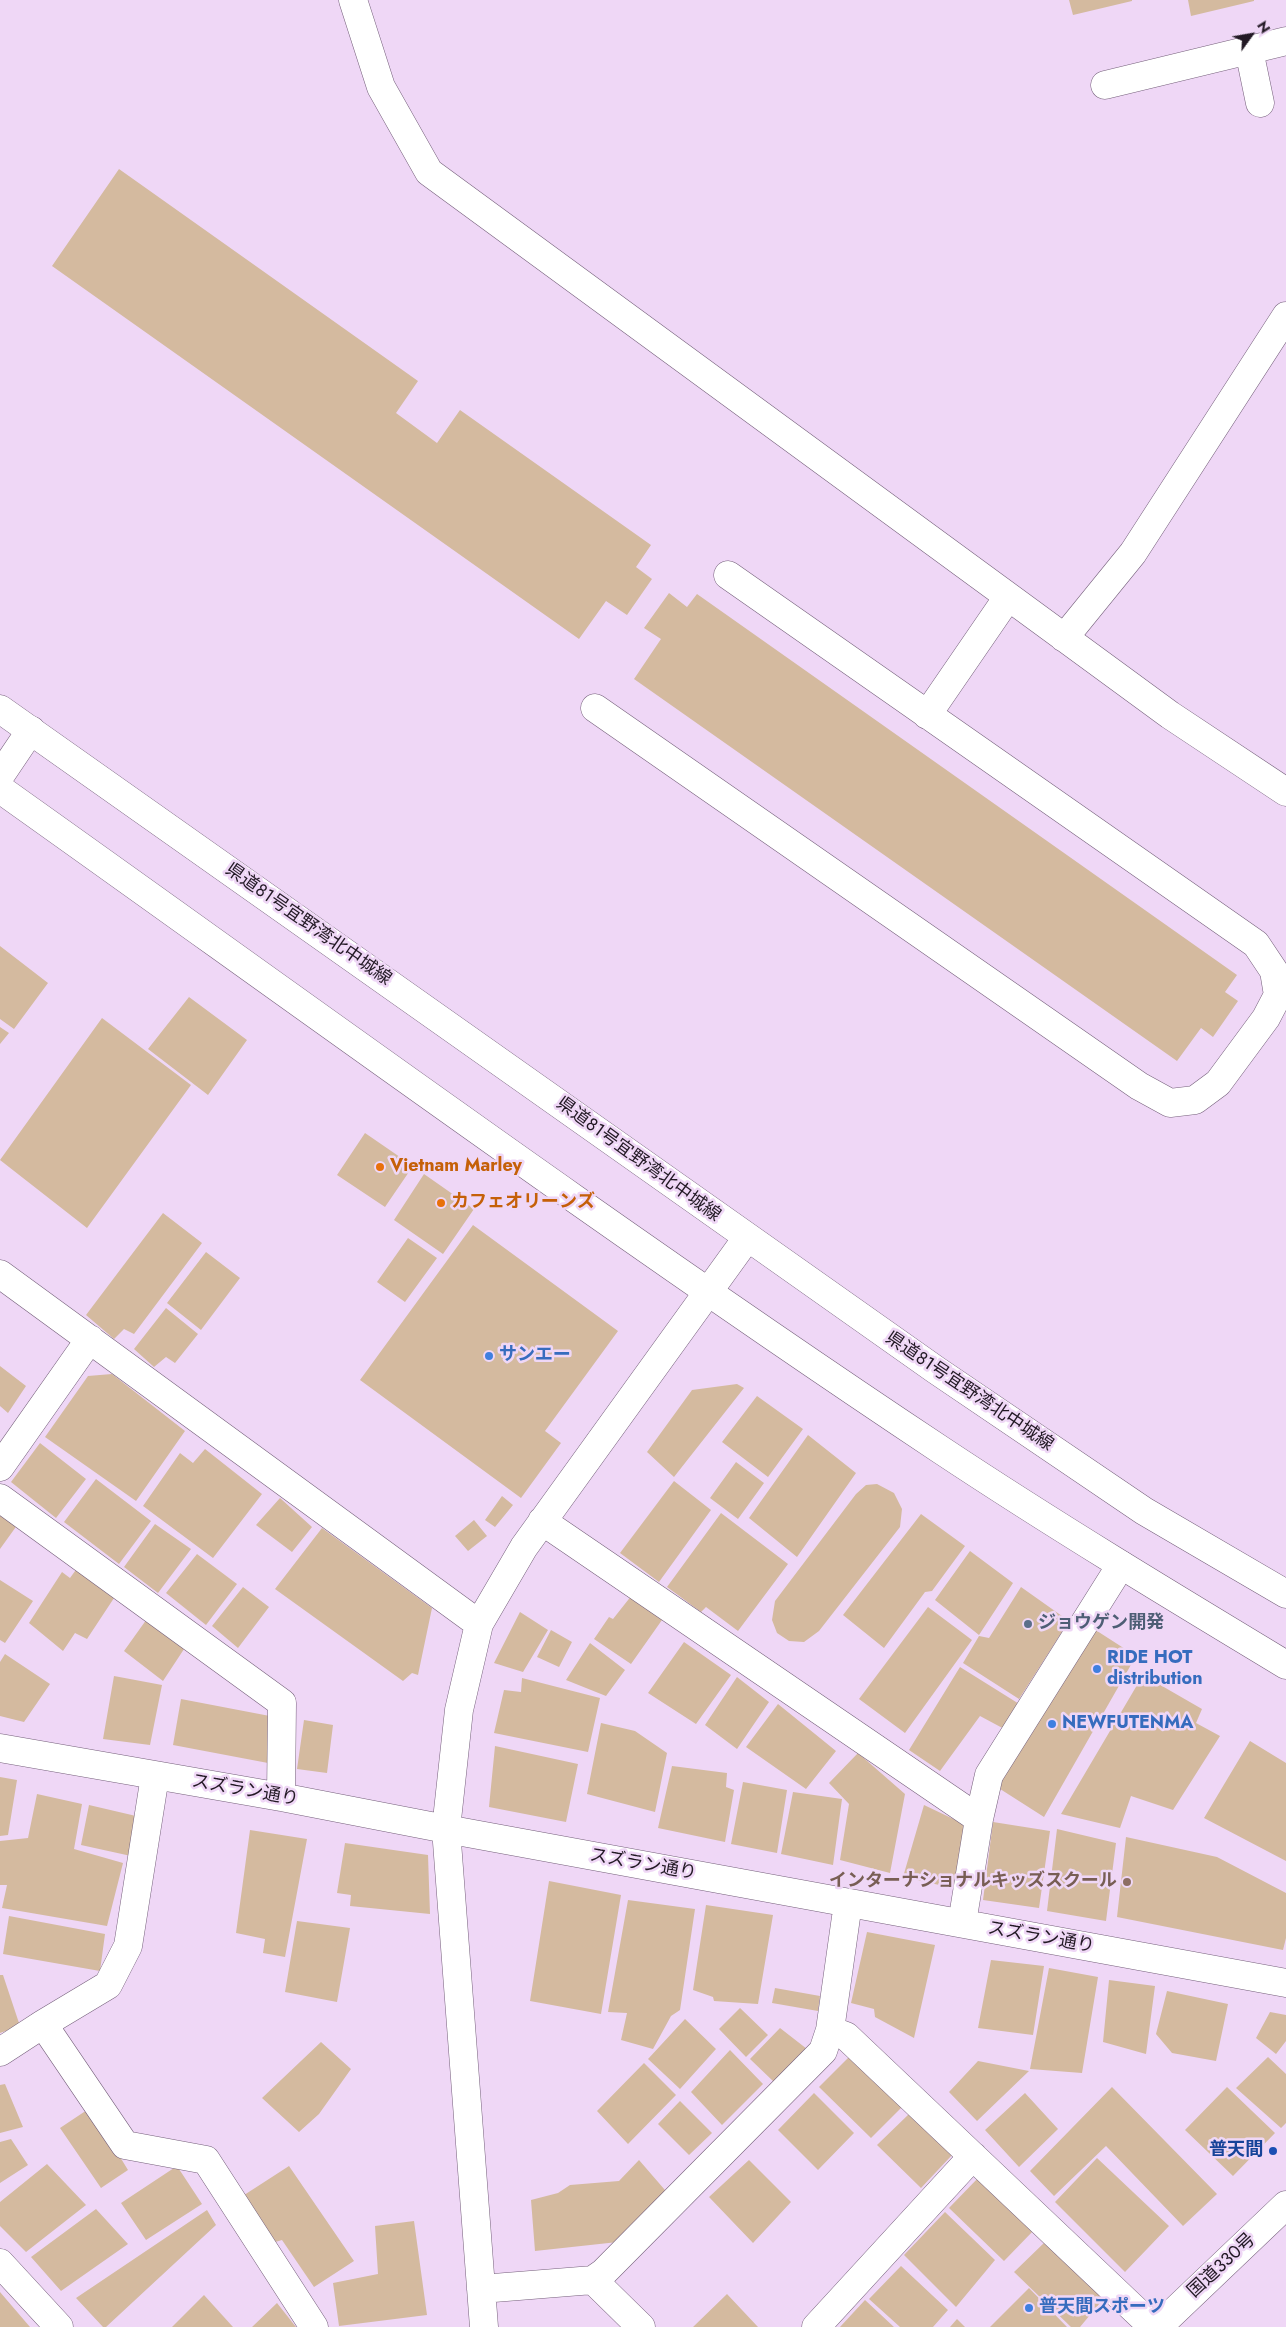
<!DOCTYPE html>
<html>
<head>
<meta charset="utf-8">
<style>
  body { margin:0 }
  #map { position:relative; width:1286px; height:2327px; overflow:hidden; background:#efd7f6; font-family:Jost,sans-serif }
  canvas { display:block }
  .north { position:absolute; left:1226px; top:10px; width:50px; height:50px; -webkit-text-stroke:4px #efd7f6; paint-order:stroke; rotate:58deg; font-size:14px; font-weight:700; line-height:20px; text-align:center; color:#221924 }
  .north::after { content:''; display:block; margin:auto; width:18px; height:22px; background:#221924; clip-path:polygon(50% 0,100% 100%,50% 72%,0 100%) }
</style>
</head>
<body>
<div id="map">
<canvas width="1286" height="2327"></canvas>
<div class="north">N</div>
</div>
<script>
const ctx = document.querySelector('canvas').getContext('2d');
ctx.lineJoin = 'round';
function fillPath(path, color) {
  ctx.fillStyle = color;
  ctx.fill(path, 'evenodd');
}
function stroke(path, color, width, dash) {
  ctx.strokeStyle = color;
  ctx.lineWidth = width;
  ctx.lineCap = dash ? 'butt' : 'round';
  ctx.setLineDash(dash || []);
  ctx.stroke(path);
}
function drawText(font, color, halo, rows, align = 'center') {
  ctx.font = font + ' Jost,"Noto Sans JP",sans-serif';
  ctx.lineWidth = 5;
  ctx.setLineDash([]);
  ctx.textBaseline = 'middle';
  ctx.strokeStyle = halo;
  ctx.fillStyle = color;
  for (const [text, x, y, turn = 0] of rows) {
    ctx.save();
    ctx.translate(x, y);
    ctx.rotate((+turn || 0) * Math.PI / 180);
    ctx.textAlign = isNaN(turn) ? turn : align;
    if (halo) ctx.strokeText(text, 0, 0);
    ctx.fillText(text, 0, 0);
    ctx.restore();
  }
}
fillPath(new Path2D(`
  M1069 0H1132V1L1073 15Z
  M1188 0H1254V1L1191 16Z
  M119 169 418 381 396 413 437 443 460 410 651 545 636 567 652 579 627 615 606 601 579 639 52 266Z
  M669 593 687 607 697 594 1237 975 1225 992 1238 1001 1213 1037 1201 1028 1177 1061 634 679 661 639 644 628Z
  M0 946 48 983 14 1029 0 1019Z
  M189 997 247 1040 208 1095 148 1049Z
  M102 1018 191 1085 87 1228 0 1160Z
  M0 1027 9 1033 0 1044Z
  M365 1133 413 1166 385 1207 337 1175Z
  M424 1174 474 1209 443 1254 394 1220Z
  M163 1213 202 1243 134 1334 124 1329 114 1339 86 1315Z
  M473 1225 618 1331 545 1431 561 1443 521 1498 360 1380Z
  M408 1238 437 1258 405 1302 377 1282Z
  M206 1252 240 1278 201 1330 167 1303Z
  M166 1308 198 1334 175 1363 166 1357 154 1367 134 1349Z
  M0 1366 26 1386 8 1413 0 1406Z
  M112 1374 185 1431 136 1501 45 1437 88 1376Z
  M737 1384 744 1388 674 1477 647 1452 692 1390Z
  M757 1396 803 1429 768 1477 722 1442Z
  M808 1435 856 1473 797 1557 749 1518Z
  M40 1443 86 1479 56 1518 11 1482Z
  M205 1449 262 1494 213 1558 143 1506 180 1453 193 1463Z
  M736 1462 764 1483 738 1519 710 1498Z
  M96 1479 151 1521 119 1564 64 1522Z
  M674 1481 711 1510 659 1582 620 1553Z
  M877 1484 894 1493 902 1509 900 1527 819 1631 804 1642 789 1641 777 1633 772 1620 775 1601 856 1494 866 1485Z
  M502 1496 513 1505 495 1527 485 1520Z
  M280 1498 312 1527 292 1552 256 1525Z
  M0 1511 18 1524 0 1549Z
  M721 1513 788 1564 738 1631 706 1607 701 1612 667 1587Z
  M921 1514 965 1546 932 1591 925 1592 884 1648 843 1615Z
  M474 1520 487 1536 468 1551 455 1536Z
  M155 1524 191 1549 158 1593 124 1567Z
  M322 1528 432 1608 418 1675 412 1673 403 1681 275 1589Z
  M970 1551 1013 1583 979 1635 935 1600Z
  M197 1554 237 1584 206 1625 166 1593Z
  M78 1567 116 1595 87 1639 75 1633 63 1651 29 1623 62 1572 70 1578Z
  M0 1580 33 1601 5 1643 0 1640Z
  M243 1587 269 1607 238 1648 212 1626Z
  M1021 1587 1069 1621 1019 1699 963 1663 979 1636 989 1638Z
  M632 1595 662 1620 631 1664 594 1639 609 1617 613 1619Z
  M928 1607 972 1640 905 1733 859 1699Z
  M520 1612 548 1630 523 1672 494 1663Z
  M149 1616 188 1643 163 1681 124 1651Z
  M1094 1629 1136 1656 1044 1817 997 1787Z
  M551 1630 572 1642 559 1667 537 1657Z
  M684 1642 731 1675 696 1724 648 1693Z
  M590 1643 625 1670 606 1696 566 1680Z
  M5 1654 50 1684 24 1722 0 1716V1662Z
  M960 1667 1024 1707 1008 1731 980 1716 940 1771 909 1750Z
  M1143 1675 1202 1709 1196 1723 1220 1736 1173 1810 1131 1796 1120 1828 1061 1814Z
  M114 1676 162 1685 150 1745 103 1739Z
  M737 1677 769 1702 737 1749 705 1725Z
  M522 1678 600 1698 588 1752 494 1733 504 1690 521 1692Z
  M181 1699 275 1717 268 1763 173 1745Z
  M778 1704 836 1751 806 1789 746 1747Z
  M304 1720 333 1725 327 1773 297 1769Z
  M601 1723 635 1731 667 1753 655 1812 587 1794Z
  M1250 1741 1286 1763V1861L1204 1818Z
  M495 1746 578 1764 566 1822 489 1807Z
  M858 1753 905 1794 890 1873 840 1860 849 1804 829 1783Z
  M672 1766 727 1773 726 1787 734 1790 725 1842 658 1828Z
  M0 1777 17 1780 8 1835 0 1836Z
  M743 1782 787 1790 777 1853 731 1844Z
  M793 1792 842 1799 833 1865 781 1854Z
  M37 1794 82 1804 74 1849 123 1863 107 1926 2 1908 7 1885H0V1841L28 1838Z
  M89 1805 136 1816 131 1856 81 1845Z
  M924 1805 966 1825 953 1888 903 1877Z
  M993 1822 1050 1831 1039 1908 983 1900Z
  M1057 1829 1116 1843 1106 1921 1047 1911Z
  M250 1830 307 1839 285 1957 263 1953 265 1939 236 1933Z
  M1126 1837 1217 1857 1286 1893V1938L1283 1950 1117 1917Z
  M345 1843 428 1855 430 1914 350 1906 351 1895 337 1893Z
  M549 1881 621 1895 601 2014 530 2001Z
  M628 1900 695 1909 680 2010 671 2016 653 2049 621 2040 627 2013 608 2012Z
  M706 1905 773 1915 758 2004 714 2001 713 1997 693 1990Z
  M9 1916 105 1934 100 1971 3 1954Z
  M297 1921 350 1928 337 2002 285 1992Z
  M867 1932 935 1945 914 2038 875 2017 874 2009 851 2003Z
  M991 1960 1044 1966 1033 2035 978 2028Z
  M1049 1968 1098 1977 1082 2073 1030 2069Z
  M0 1975H3L20 2026 0 2033Z
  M1109 1980 1155 1986 1146 2054 1103 2042Z
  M775 1988 820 1996 818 2011 772 2003Z
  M1167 1991 1228 2004 1216 2061 1172 2053 1156 2034Z
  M740 2008 768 2035 746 2057 719 2029Z
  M1270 2012 1286 2015V2041L1276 2054 1256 2038Z
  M685 2019 716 2049 680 2089 648 2059Z
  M780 2028 807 2049 774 2082 750 2059Z
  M321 2042 351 2069 319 2114 299 2132 262 2098Z
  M730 2050 763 2084 722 2125 691 2092Z
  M853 2053 905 2104 871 2138 819 2087Z
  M1268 2057 1286 2074V2123L1281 2128 1236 2088Z
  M978 2061 1029 2071 977 2121 949 2092Z
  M644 2063 676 2095 628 2144 597 2111Z
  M5 2084 23 2127 0 2133V2085Z
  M1112 2087 1217 2194 1183 2226 1106 2146 1054 2196 1030 2171Z
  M1227 2087 1275 2133 1233 2176 1185 2130Z
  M814 2093 854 2133 818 2170 778 2130Z
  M1025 2093 1058 2129 1019 2167 985 2130Z
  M680 2101 712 2133 689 2155 658 2124Z
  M90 2108 128 2170 101 2188 60 2128Z
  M910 2113 953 2154 921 2188 877 2145Z
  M11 2139 28 2165 0 2183V2142Z
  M1097 2158 1169 2226 1125 2272 1055 2202Z
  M639 2160 671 2197 627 2241 535 2251 531 2200 558 2193 570 2185 619 2181Z
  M749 2160 791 2202 753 2243 709 2197Z
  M47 2164 86 2205 26 2252 0 2226V2202Z
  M177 2166 202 2204 146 2240 121 2203Z
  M289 2166 354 2261 314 2287 282 2240 272 2243 238 2199Z
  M979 2177 1035 2229 1004 2261 949 2208Z
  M96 2209 128 2244 61 2291 31 2257Z
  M207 2210 216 2225 106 2327H103L76 2298Z
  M945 2212 995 2260 956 2307 904 2255Z
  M414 2221 427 2315 339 2326 333 2283 378 2274 375 2226Z
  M1045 2242 1105 2297 1080 2327H1071L1014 2272Z
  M901 2266 948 2310 933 2327H900L869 2299Z
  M1029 2288 1067 2327H990Z
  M0 2292 30 2327H0Z
  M727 2294 758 2327H693Z
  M204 2295 233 2327H172Z
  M865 2300 894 2327H840Z
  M277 2303 296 2327H252Z
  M957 2319 965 2327H950Z`), '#d4ba9f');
const minor = new Path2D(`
  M353 0 381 87 429 172 1170 715 1286 792
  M1249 50 1260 103
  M1105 85 1286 41
  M1064 638 1133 553 1286 316
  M595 708 1139 1086 1170 1103 1195 1100 1218 1083 1266 1018 1278 995 1274 971 1256 944 728 575
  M927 715 1008 597
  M0 776 31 730
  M0 1274 479 1624
  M0 1467 90 1339
  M0 1498 282 1703 281 1797
  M542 1521 979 1819 962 1923
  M0 1748 281 1797 446 1829 1286 1983
  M979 1819 989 1775 1121 1565
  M43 2024 108 1985 128 1946 155 1776
  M830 2030 846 2036 1153 2327
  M0 2052 43 2024 125 2145 206 2160 314 2327
  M0 2263 59 2327
  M593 2280 603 2273 823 2051 830 2030 848 1903
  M481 2289 593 2280 641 2327
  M484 2327 446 1829 459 1710 479 1624 524 1547 747 1238
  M816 2327 973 2156`);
const major = new Path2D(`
  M0 709 936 1370 1144 1511 1286 1594
  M0 789C312 1011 622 1238 941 1450 1054 1525 1170 1595 1286 1665`);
const highway = new Path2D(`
  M1158 2327 1286 2205`);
stroke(minor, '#75607b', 29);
stroke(major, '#75607b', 29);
stroke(highway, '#75607b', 29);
stroke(minor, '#fff', 28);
stroke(major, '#fff', 28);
stroke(highway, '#fff', 28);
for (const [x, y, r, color] of [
  [380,1167,5,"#e8710a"],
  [441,1203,5,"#e8710a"],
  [489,1356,5,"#3f7fe0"],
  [1028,1624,5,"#5c6f8a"],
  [1097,1669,5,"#3f7fe0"],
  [1052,1724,5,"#3f7fe0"],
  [1127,1882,5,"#8d6e63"],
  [1273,2151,5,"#1a4fb4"],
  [1029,2308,5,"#3f7fe0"]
]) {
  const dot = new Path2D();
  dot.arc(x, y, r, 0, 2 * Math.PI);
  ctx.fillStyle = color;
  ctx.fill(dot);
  stroke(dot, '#efd7f6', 2);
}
drawText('18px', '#221924', '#efd7f6', [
  ["県道81号宜野湾北中城線",308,925,35],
  ["県道81号宜野湾北中城線",638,1160,36],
  ["県道81号宜野湾北中城線",969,1392,34],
  ["スズラン通り",245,1791,10],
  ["スズラン通り",643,1865,10],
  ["スズラン通り",1041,1938,10],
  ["国道330号",1222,2266,-43]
]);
drawText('bold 18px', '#c56008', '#efd7f6', [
  ["Vietnam Marley",390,1167],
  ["カフェオリーンズ",451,1203]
], 'left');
drawText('bold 18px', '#366cbe', '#efd7f6', [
  ["サンエー",499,1356],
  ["RIDE HOT",1107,1659],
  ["distribution",1107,1680],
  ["NEWFUTENMA",1062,1724],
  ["普天間スポーツ",1039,2308]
], 'left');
drawText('bold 18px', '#4e5e75', '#efd7f6', [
  ["ジョウゲン開発",1038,1624]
], 'left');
drawText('bold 18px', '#785e54', '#efd7f6', [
  ["インターナショナルキッズスクール",1117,1882]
], 'right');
drawText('bold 18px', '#164399', '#efd7f6', [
  ["普天間",1263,2151]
], 'right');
</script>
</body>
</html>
